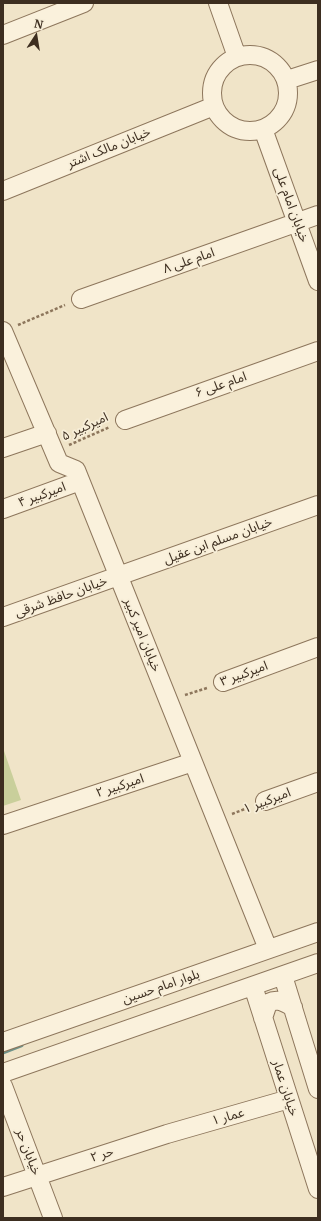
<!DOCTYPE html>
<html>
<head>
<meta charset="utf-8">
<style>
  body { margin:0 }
  #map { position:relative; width:321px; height:1221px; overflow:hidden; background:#f0e4c8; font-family:Merriweather,serif }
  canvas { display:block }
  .frame { position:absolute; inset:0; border:4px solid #3d2e20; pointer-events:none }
  .north { position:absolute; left:16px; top:16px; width:40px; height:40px; -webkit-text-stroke:3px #f7eed8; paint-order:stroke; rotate:12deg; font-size:11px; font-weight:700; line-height:16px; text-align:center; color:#3d2e20 }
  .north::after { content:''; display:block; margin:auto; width:14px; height:18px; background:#3d2e20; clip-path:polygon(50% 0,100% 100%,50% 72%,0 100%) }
</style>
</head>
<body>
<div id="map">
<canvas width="321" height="1221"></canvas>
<div class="frame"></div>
<div class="north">N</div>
</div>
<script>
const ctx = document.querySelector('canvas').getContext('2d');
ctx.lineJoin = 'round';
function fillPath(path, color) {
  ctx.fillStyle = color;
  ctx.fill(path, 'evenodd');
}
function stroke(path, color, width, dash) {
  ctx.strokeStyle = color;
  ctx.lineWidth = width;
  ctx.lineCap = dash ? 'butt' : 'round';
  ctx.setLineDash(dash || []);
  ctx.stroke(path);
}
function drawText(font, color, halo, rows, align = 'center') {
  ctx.font = font + ' Merriweather,"Noto Sans Arabic",serif';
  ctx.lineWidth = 3.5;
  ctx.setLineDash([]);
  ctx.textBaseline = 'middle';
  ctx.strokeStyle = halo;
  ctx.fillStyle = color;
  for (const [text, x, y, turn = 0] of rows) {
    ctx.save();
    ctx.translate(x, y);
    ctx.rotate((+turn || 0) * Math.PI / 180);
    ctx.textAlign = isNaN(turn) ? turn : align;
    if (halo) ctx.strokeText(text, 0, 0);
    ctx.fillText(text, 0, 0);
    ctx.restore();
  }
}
fillPath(new Path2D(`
  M3 748 21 800 3 806Z`), '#c9cf9b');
stroke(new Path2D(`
  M3 1052 21 1045`), '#6f938a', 5);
const minor = new Path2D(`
  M218 3 237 57
  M3 35 84 3
  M212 93a38 38 0 1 1 76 0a38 38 0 1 1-76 0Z
  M287 80 318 70
  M263 129 318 281
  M3 191 214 106
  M81 299 318 215
  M3 331 59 463 76 470 268 949
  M125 420 318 351
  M3 448 47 433
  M3 509 80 481
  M3 617 318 505
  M223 682 318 647
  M265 801 318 782
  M3 825 193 762
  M283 976 318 1089
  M253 986 318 1189
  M263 1018 268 1003C278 998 283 1002 293 1007
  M3 1042 318 932
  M3 1073 318 963
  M3 1086 53 1218
  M3 1187 167 1134 289 1099`);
stroke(minor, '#8d765c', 20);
stroke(new Path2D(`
  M18 325 65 305
  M69 445 110 427
  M185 695 207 688
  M232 814 250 807`), '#8d765c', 2.5, [3, 2]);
stroke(minor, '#faf1dc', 18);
drawText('13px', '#3d2e20', '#f7eed8', [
  ["خیابان مالک اشتر",109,148,-22],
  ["خیابان امام علی",291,205,70],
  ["امام علی ۸",189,261,-19],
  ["امام علی ۶",221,385,-19],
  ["امیرکبیر ۵",85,427,-25],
  ["امیرکبیر ۴",42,495,-20],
  ["خیابان مسلم ابن عقیل",218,541,-20],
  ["خیابان حافظ شرقی",61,597,-20],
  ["خیابان امیر کبیر",142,635,68],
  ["امیرکبیر ۳",244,674,-20],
  ["امیرکبیر ۲",120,786,-18],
  ["امیرکبیر ۱",267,801,-21],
  ["بلوار امام حسین",161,987,-19],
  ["خیابان عمار",285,1088,72],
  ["عمار ۱",228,1117,-16],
  ["خیابان حر",28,1152,69],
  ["حر ۲",102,1155,-18]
]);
</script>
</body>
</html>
